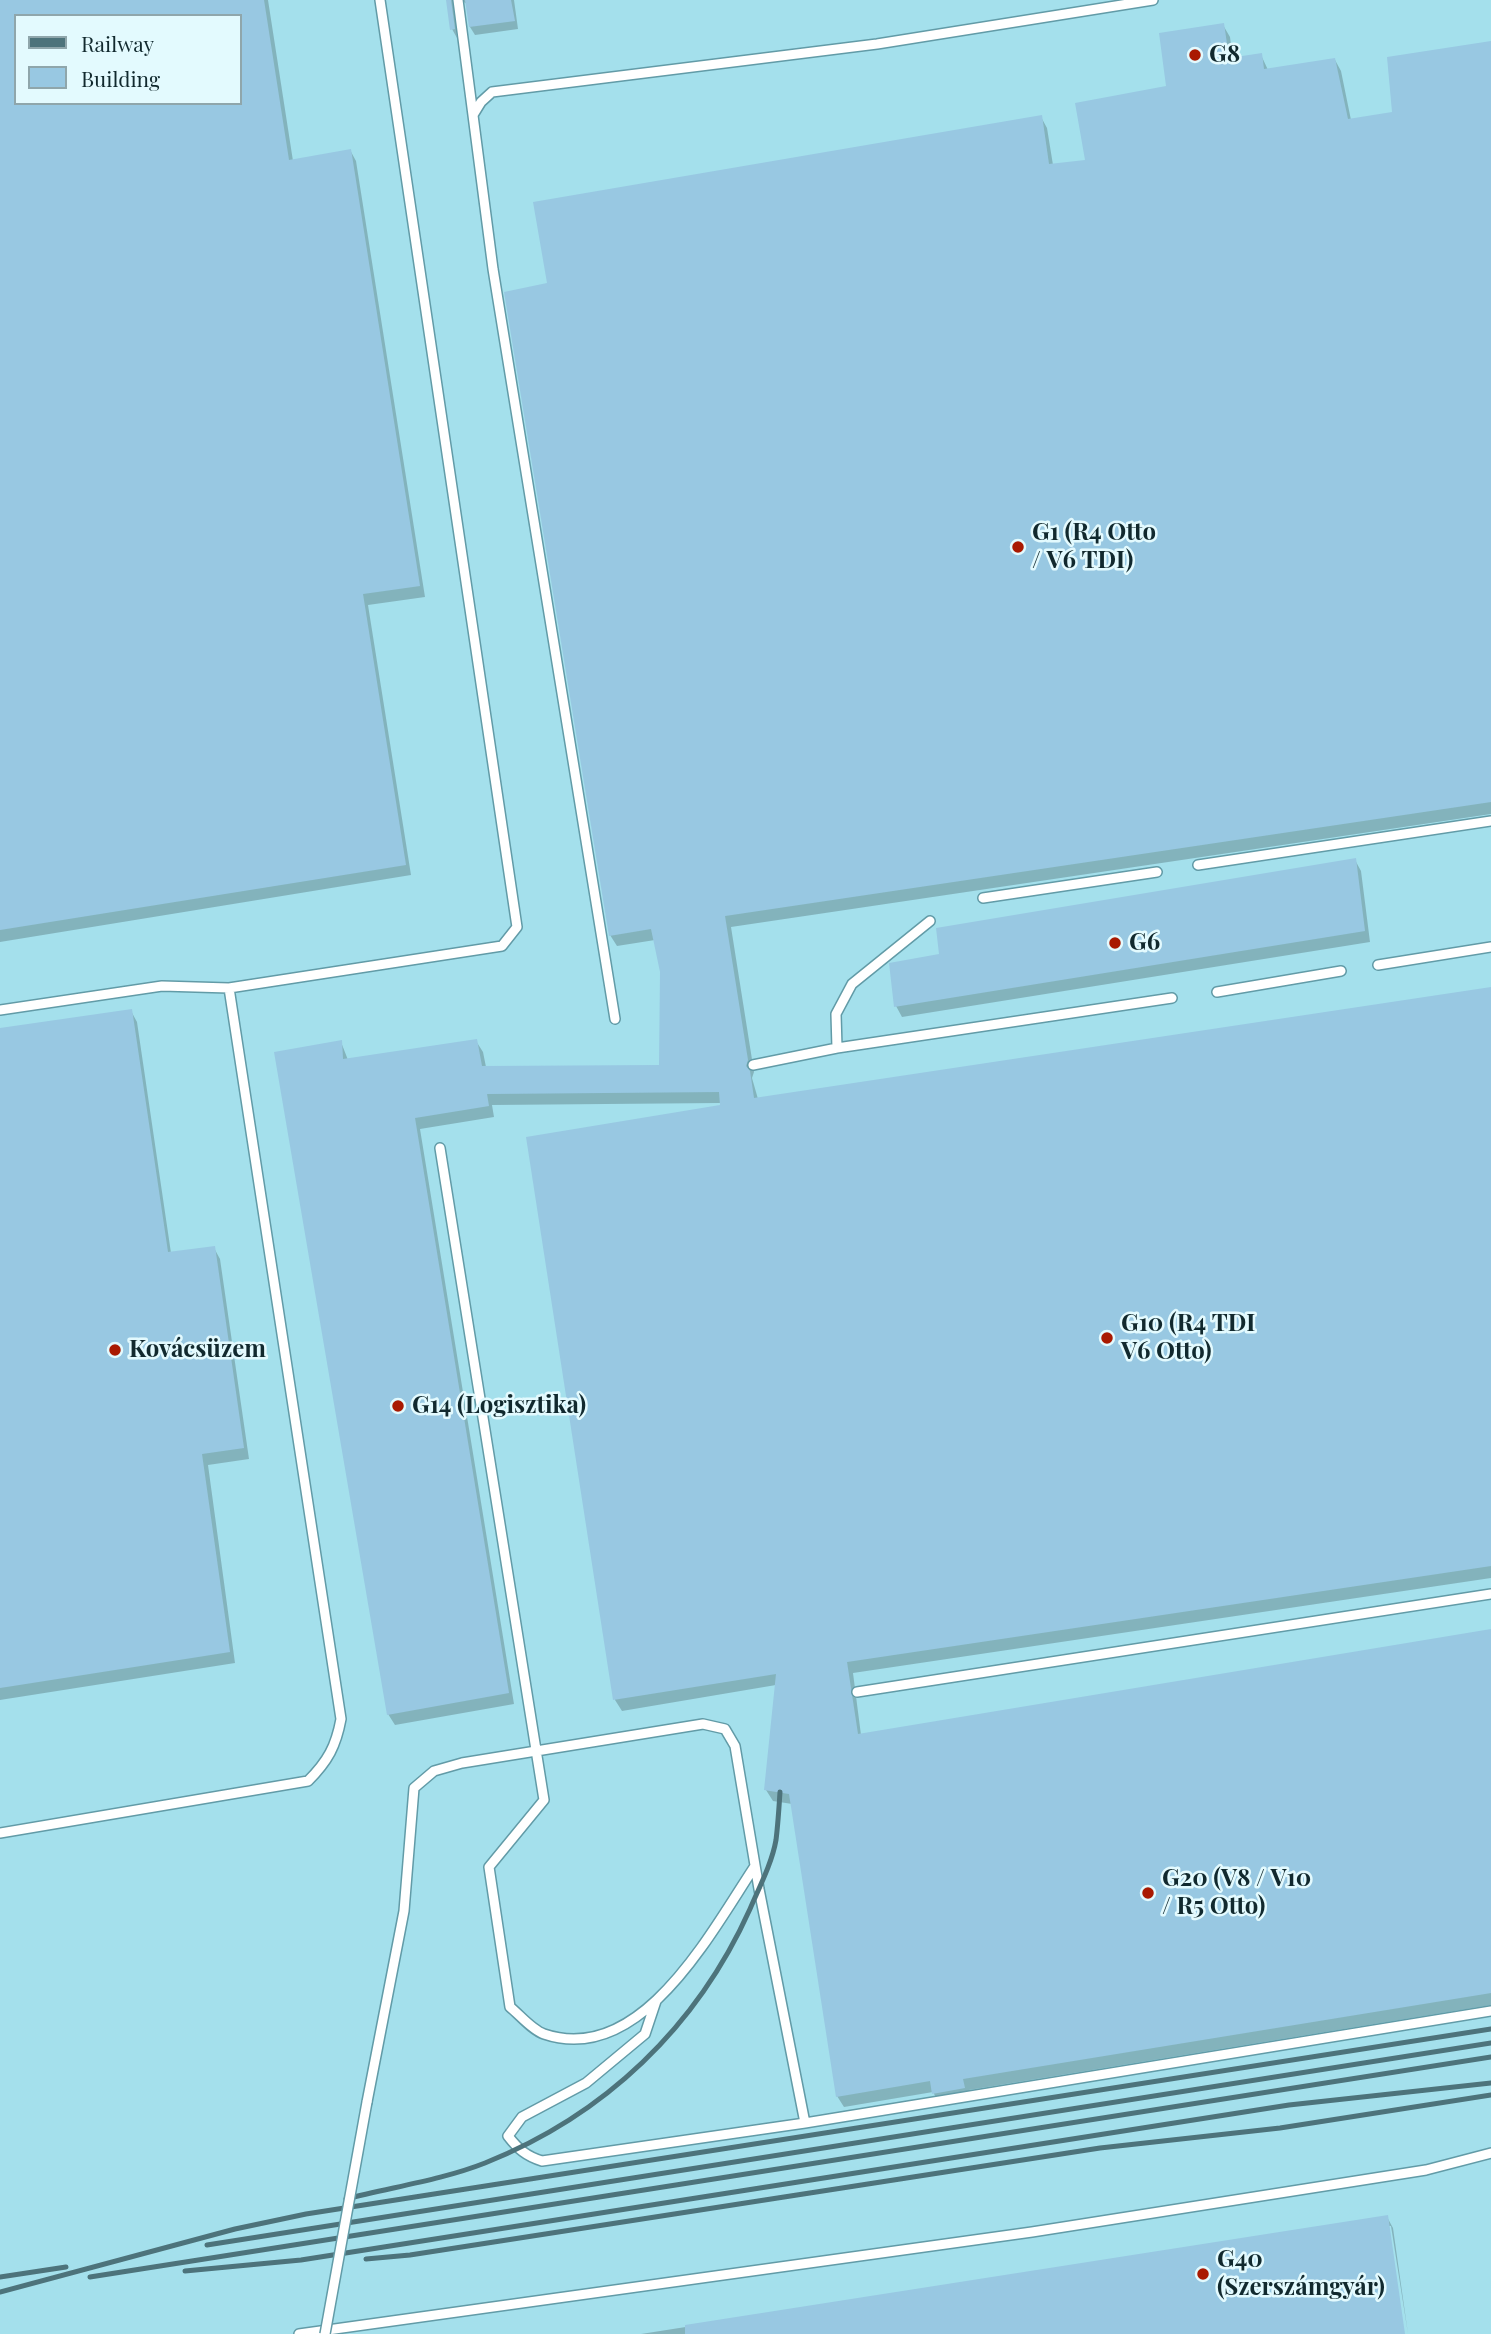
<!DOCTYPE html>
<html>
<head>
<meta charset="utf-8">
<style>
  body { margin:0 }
  #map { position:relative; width:1491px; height:2334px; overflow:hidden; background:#a4e0ec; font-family:"Playfair Display",serif }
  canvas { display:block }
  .legend { position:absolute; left:14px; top:14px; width:228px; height:91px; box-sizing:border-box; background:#e3fafe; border:2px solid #8fa6ab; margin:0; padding:9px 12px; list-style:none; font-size:21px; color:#11292e }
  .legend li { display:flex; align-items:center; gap:14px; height:35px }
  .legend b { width:35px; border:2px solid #8fa6ab }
</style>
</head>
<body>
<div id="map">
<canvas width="1491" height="2334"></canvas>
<ul class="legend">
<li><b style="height:9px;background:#4d737b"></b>Railway</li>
<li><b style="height:19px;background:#98c8e2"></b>Building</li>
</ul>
</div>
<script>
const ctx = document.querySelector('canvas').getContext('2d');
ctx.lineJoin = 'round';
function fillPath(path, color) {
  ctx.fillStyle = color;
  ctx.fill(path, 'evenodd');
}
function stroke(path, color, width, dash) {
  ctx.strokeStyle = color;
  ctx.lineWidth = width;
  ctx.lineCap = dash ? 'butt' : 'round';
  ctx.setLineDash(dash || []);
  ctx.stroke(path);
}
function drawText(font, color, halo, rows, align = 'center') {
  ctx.font = font + ' "Playfair Display",serif';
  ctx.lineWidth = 5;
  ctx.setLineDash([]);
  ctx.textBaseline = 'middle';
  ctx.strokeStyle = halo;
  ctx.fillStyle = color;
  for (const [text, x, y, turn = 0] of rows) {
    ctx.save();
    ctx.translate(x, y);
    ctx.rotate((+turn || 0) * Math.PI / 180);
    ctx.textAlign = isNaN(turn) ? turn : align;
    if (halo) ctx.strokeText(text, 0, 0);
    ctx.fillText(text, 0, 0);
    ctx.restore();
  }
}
fillPath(new Path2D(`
  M0 0H268L293 161 350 150 356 161 425 597 368 605 411 875 0 942ZM16 16H240V103H16Z
  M448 0H514L518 29 475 35 470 27 467 4 462 1 455 9 457 38 452 29Z
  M1223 25 1230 37 1233 59 1261 55 1268 70 1335 60 1341 71 1351 120 1394 113 1491 42V814L731 927 754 1072 752 1078 758 1099 1491 989V1578L853 1673 861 1735 1491 1631V2005L969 2090 970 2099 940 2105 933 2092 844 2107 837 2096 792 1804 773 1801 766 1790 776 1685 622 1711 615 1700 528 1139 722 1106 721 1103 492 1105 494 1117 420 1129 514 1704 395 1725 388 1714 341 1042 348 1060 476 1041 483 1052 486 1067H661L662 972 655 940 617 946 610 935 549 285 1041 117 1047 128 1053 165 1087 162 1168 88Z
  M1355 860 1361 871 1370 942 902 1017 896 1006 940 956Z
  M131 1011 137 1022 171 1253 214 1248 220 1259 249 1459 208 1465 235 1663 0 1700V1030Z
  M1387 2217 1393 2228 1408 2334 1391 2226H1388L1403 2334H641Z`), '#0003');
fillPath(new Path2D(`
  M0 0H264L289 160 351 149 420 586 363 594 406 865 0 930ZM16 16H240V103H16Z
  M446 0H451L455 29 450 30Z
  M465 0H511L515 21 469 27Z
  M1224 23 1229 58 1262 53 1264 69 1335 58 1348 119 1392 112 1387 57 1491 41V802L725 916 748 1060 746 1066 750 1071 754 1098 1491 987V1566L847 1662 858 1734 1491 1629V1993L963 2079 965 2088 932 2094 930 2081 836 2097 789 1794 764 1790 776 1674 613 1700 526 1137 720 1105 719 1092 487 1094 489 1106 415 1118 509 1693 387 1715 274 1052 342 1040 343 1059 477 1039 482 1066 659 1065 660 972 651 929 609 936 504 292 547 283 533 202 1042 115 1049 164 1085 160 1075 103 1166 86 1159 33Z
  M1356 858 1365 931 894 1007 889 963 939 954 936 928Z
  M132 1009 168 1252 215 1246 244 1448 202 1454 230 1652 0 1688V1028Z
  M1388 2215 1405 2334H685V2325Z`), '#98c8e2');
const service = new Path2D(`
  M458 0 493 269 615 1019
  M473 115 481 102 492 92 877 44 1153 0
  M1198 865 1491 821
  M983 898 1157 872
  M930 921 852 984 836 1014 837 1048 1172 998
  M1378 965 1491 947
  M1217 992 1341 971
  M0 1010 162 986 229 988 502 946 517 927 380 0
  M753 1065 837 1048
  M440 1148 544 1800 489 1867 510 2007C520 2015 532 2030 544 2034 641 2067 711 1932 755 1866
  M857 1692 1491 1594
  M0 1833 308 1781C328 1761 336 1746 341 1719L229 988
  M656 2001 645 2034 586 2083 522 2117 508 2136C518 2149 526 2156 542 2161L805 2123 1491 2011
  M367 2102 404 1911 414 1788 434 1771 462 1763 703 1724 725 1729 735 1746 759 1889 805 2123
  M299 2334 1032 2232 1426 2170 1491 2153`);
stroke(service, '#629ba7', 12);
stroke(service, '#fff', 9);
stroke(new Path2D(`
  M346 2199C392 2187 442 2180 485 2163 605 2115 697 2027 750 1909 759 1888 772 1863 776 1840 778 1824 779 1808 780 1792
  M207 2245 1491 2043
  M366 2259 410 2255 1100 2148 1280 2128 1491 2095
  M185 2271 301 2260 1289 2105 1491 2083
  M0 2277 66 2267
  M90 2277 1491 2057
  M0 2292 235 2229 306 2214 1491 2029`), '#4d737b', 5);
const serviceBridge = new Path2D(`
  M325 2334 367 2102`);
stroke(serviceBridge, '#629ba7', 12, []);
stroke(serviceBridge, '#fff', 9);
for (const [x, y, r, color] of [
  [1195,55,7,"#a91901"],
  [1018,547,7,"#a91901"],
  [1115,943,7,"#a91901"],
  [1107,1338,7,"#a91901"],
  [115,1350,7,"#a91901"],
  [398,1406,7,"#a91901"],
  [1148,1893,7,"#a91901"],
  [1203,2274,7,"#a91901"]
]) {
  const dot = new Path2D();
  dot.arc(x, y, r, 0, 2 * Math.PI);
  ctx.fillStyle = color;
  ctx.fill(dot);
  stroke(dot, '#e3fafe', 2.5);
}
drawText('bold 24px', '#11292e', '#e3fafe', [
  ["G8",1209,55],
  ["G1 (R4 Otto",1032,533],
  ["/ V6 TDI)",1032,561],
  ["G6",1129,943],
  ["G10 (R4 TDI",1121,1324],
  ["V6 Otto)",1121,1352],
  ["Kovácsüzem",129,1350],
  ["G14 (Logisztika)",412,1406],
  ["G20 (V8 / V10",1162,1879],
  ["/ R5 Otto)",1162,1907],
  ["G40",1217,2260],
  ["(Szerszámgyár)",1217,2288]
], 'left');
</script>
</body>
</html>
